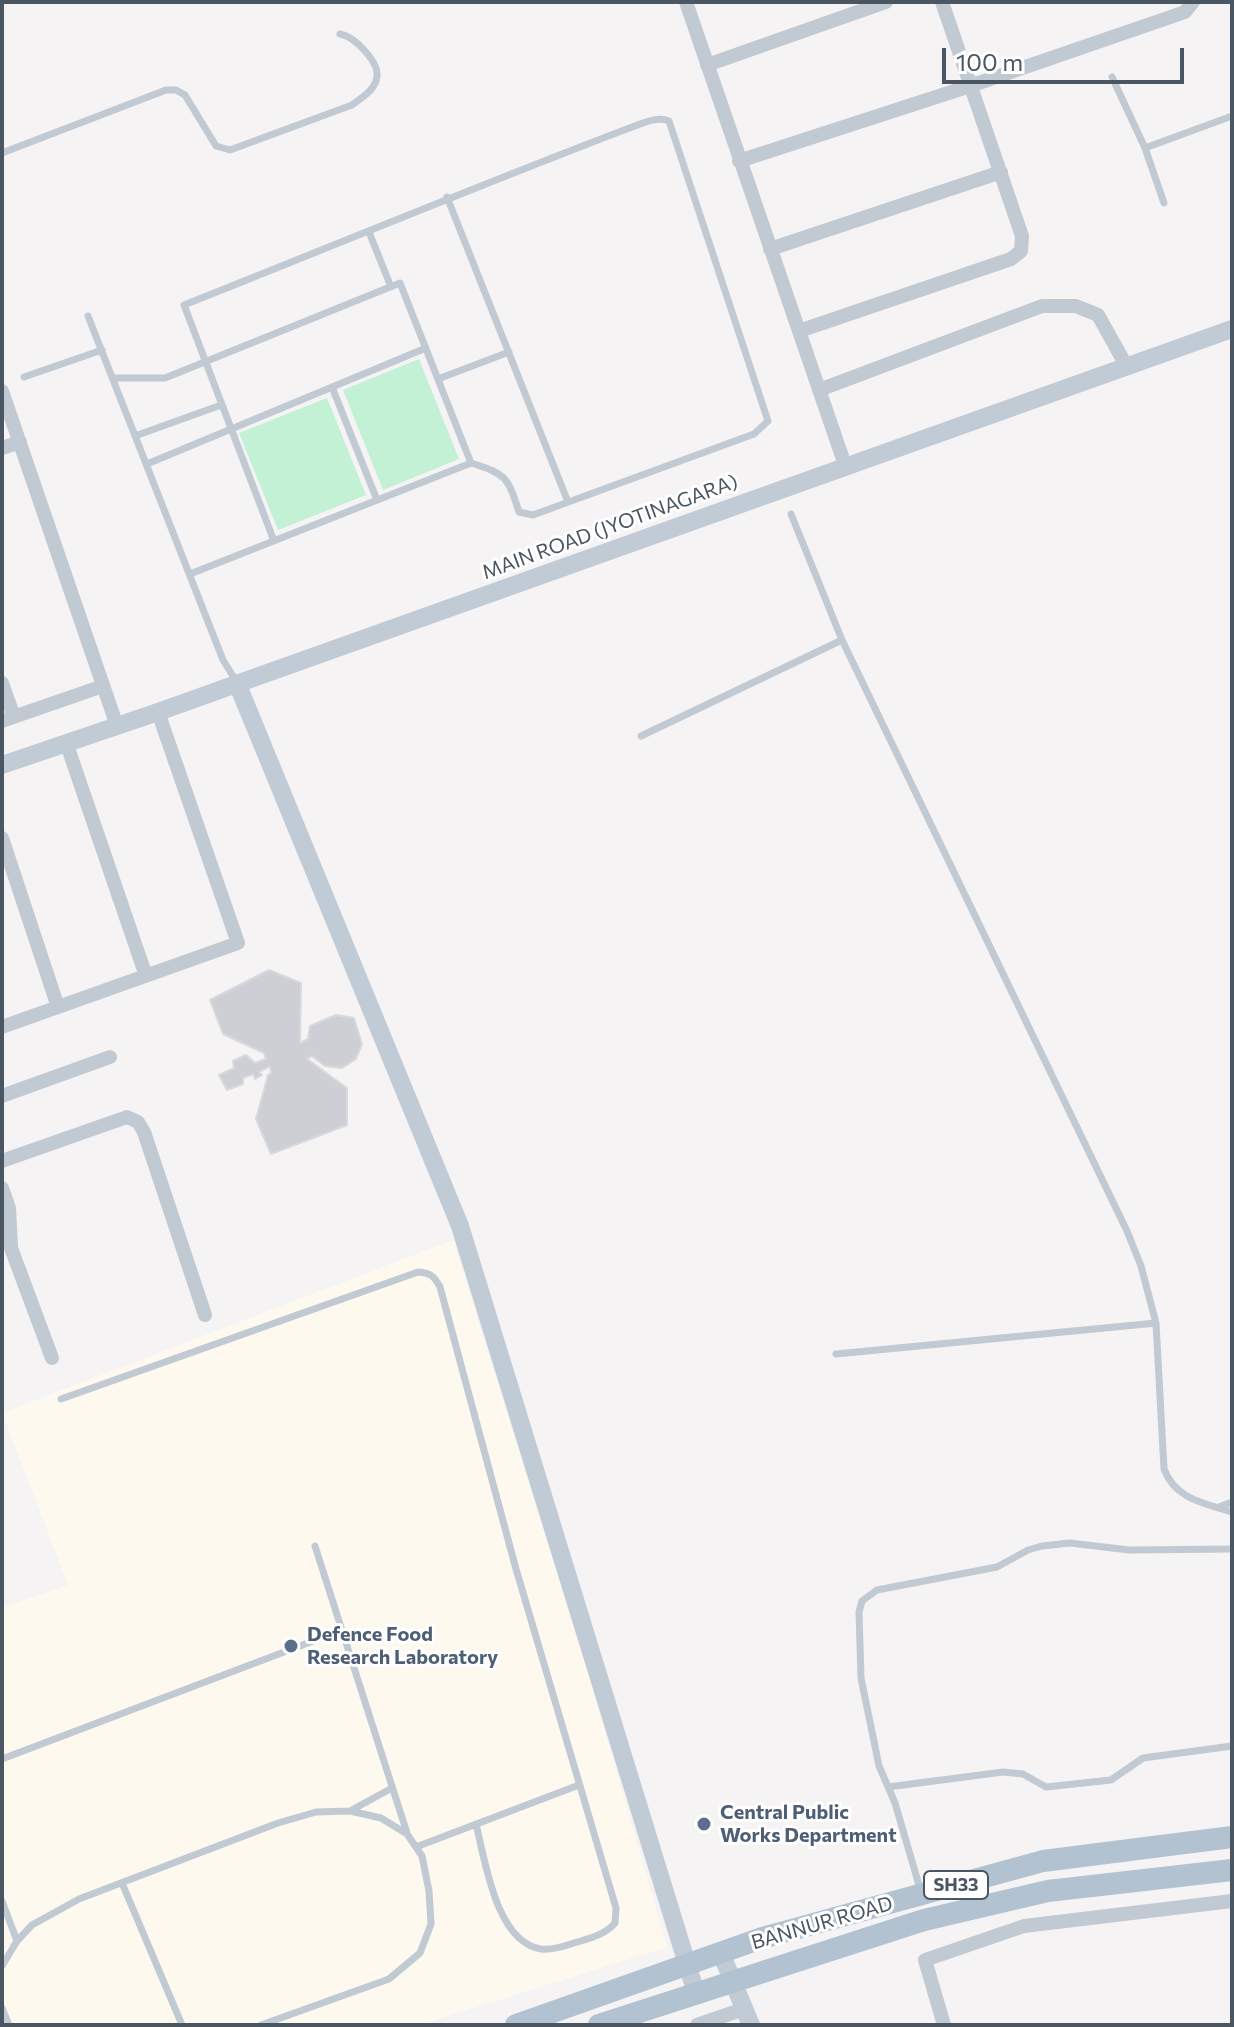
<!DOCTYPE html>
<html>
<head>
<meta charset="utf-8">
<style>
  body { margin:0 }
  #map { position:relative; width:1234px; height:2027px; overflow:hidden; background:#f5f3f3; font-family:Commissioner,sans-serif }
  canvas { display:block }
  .frame { position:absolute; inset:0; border:4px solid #4a5661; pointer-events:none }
  .scale { position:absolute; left:942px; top:48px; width:242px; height:36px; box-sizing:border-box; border:4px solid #4a5661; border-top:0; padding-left:10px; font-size:24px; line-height:28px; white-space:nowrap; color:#4a5661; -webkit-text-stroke:6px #fff; paint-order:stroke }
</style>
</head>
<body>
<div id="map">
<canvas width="1234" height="2027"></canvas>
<div class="frame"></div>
<div class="scale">100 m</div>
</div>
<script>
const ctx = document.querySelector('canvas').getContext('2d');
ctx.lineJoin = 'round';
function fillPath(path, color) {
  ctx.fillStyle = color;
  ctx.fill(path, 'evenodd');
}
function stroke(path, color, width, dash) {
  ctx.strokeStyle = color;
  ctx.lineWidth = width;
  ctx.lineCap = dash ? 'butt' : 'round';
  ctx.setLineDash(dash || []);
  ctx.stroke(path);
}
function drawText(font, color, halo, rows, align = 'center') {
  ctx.font = font + ' Commissioner,sans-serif';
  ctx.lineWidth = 6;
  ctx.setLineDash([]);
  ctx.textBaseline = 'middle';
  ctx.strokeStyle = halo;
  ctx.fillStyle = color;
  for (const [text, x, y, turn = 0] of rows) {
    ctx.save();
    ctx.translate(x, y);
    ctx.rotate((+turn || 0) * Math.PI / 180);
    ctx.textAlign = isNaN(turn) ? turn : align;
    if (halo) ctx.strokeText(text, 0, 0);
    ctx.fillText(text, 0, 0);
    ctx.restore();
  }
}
fillPath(new Path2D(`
  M453 1240 591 1683 667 1947 420 2025H2V1608L68 1585 2 1413Z`), '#fdf9ef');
fillPath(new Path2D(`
  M419 359 459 459 383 490 343 390Z
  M327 398 366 495 278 530 239 433Z`), '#c3f1d5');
const building = new Path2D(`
  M269 970 301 983 300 1043 308 1039 310 1026 336 1015 354 1018 362 1044 356 1059 342 1068 325 1066 312 1056 307 1059 347 1088V1125L271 1154 256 1119 268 1075 271 1073 270 1066 259 1072 262 1075 255 1079 253 1074 243 1078V1084L227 1090 219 1075 234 1068 233 1061 246 1055 255 1063 266 1059 264 1053 223 1034 210 1000Z`);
fillPath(building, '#cdcfd5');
stroke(building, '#d7d9de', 2);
stroke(new Path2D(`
  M1112 77 1145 148 1164 203
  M1145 148 1232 116
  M2 153 166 90H176L185 95 216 146 230 150 352 105C361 98 376 90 377 76 379 62 354 36 340 34
  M447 197 568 502
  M369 232 391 287
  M88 316 223 660 236 681
  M24 377 102 350
  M113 378H165L400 283 471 463 190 574
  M438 379 509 352
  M332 387 377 500
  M135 436 221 405
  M147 464 426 348
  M791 514 842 640 1127 1231 1141 1266 1156 1323 1164 1469C1175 1499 1204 1503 1232 1512
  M274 541 184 305C333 246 482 184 632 127 644 123 657 116 669 121L768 421 754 434 533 515 519 512C508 478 507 474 471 463
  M641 736 842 640
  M836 1354 1156 1323
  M61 1399 418 1272C431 1273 434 1276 440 1287L516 1569 616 1908 615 1923C604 1936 586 1939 571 1944 562 1947 550 1950 541 1949 496 1942 485 1860 476 1824
  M1219 1507 1232 1502
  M315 1546 407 1833
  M2 1759 342 1630
  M888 1787 1003 1772 1023 1774 1046 1787 1111 1780 1143 1758 1232 1746
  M350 1811 392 1788
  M416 1847 579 1785
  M122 1883 182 2025
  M921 1892 895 1803 879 1766 861 1678 859 1612 862 1601 877 1590 997 1567 1028 1550 1042 1546 1070 1543 1129 1550 1232 1549
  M2 1901 17 1941
  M2 1966 17 1941 32 1925 79 1899 278 1823 316 1812 350 1811 381 1818 407 1834 422 1856 429 1891 431 1924 420 1953 389 1979 261 2025
  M2 2008 9 2025`), '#c1cad2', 7);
stroke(new Path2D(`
  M686 2 845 465
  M707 65 886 2
  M739 161 970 86 1185 12 1193 2
  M770 249 1001 172
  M799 331 1011 259 1021 251 1022 236 942 2
  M819 390 1042 306H1076L1098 315 1127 367
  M2 391 117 726
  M2 448 20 442
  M2 683 14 717
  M2 721 103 686
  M66 742 146 976
  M2 838 58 1007
  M2 1027 238 943 158 712
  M2 1096 110 1057
  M2 1161 127 1117 138 1122 144 1132 205 1315
  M2 1188 9 1208 11 1248 52 1358
  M697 2025 744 2009
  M944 2025 925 1960 1024 1926 1232 1901`), '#c1cad2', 14);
stroke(new Path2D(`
  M237 683 460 1226 696 1993
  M2 765 158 712 1232 329
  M721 1953 751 2025`), '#c1cbd6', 18);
stroke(new Path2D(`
  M516 2025 762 1938 1043 1861 1232 1837
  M599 2025 924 1920 1048 1891 1232 1870`), '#b3c2d1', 22);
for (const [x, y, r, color] of [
  [291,1646,8,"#5c6f8a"],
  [704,1824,8,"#5c6f8a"]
]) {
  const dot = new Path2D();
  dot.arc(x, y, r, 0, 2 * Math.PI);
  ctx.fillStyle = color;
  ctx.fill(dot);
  stroke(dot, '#fff', 3);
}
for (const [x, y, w] of [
  [956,1885,64]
]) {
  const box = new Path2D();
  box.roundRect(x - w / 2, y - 14, w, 28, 6);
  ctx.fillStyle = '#fff';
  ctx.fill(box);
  stroke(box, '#4a5661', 2);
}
drawText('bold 18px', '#4a5661', null, [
  ["SH33",956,1885]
]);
drawText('20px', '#4a5661', '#fff', [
  ["MAIN ROAD (JYOTINAGARA)",610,527,-20],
  ["BANNUR ROAD",822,1923,-16]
]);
drawText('bold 20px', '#4e5e75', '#fff', [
  ["Defence Food",307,1634],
  ["Research Laboratory",307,1657],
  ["Central Public",720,1812],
  ["Works Department",720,1835]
], 'left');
</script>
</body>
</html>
